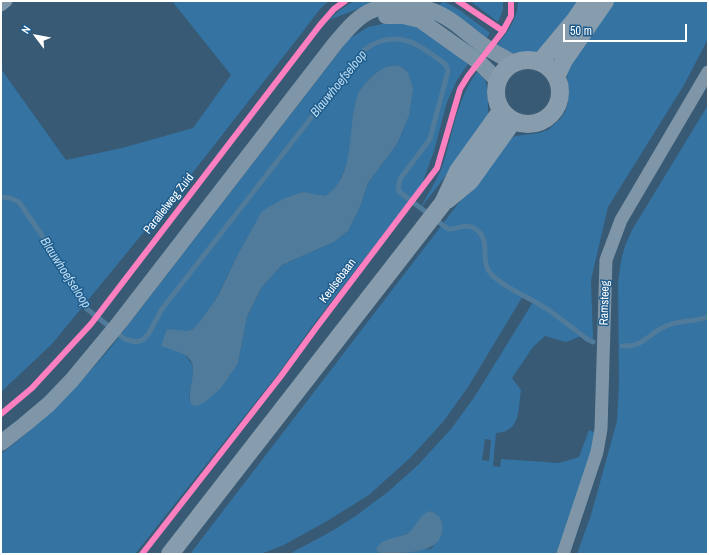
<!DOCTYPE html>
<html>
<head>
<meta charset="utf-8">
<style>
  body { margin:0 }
  #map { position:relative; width:709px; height:555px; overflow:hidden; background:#385a74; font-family:"Archivo Narrow",sans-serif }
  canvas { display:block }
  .frame { position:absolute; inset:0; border:2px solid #fff; pointer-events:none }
  .north { position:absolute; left:16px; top:16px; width:40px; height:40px; -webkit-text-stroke:3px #205d8c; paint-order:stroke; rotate:302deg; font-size:11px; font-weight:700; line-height:16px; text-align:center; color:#fff }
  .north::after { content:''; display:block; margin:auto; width:14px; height:18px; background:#fff; clip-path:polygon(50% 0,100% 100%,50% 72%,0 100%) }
  .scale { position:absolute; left:563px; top:24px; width:124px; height:18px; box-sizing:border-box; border:2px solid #fff; border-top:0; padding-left:5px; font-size:12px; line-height:14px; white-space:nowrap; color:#fff; -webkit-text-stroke:3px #205d8c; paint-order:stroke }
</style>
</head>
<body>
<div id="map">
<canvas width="709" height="555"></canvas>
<div class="frame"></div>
<div class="north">N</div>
<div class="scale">50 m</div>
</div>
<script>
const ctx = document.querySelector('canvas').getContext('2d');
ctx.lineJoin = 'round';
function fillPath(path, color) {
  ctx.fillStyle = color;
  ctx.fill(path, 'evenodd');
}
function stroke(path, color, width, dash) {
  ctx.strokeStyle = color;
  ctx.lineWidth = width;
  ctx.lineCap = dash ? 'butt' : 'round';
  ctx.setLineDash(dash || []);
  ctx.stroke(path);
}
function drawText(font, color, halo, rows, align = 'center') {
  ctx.font = font + ' "Archivo Narrow",sans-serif';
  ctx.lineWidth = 3;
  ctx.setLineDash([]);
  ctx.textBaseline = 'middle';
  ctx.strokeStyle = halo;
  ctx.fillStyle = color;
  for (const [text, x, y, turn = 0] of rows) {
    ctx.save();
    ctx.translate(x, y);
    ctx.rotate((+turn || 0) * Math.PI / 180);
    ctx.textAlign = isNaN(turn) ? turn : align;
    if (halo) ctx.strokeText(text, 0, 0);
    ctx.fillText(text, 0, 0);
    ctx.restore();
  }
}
fillPath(new Path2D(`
  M172 1H329L320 9 301 34 194 171 52 344 1 392V69L66 160 122 148 193 128 231 75Z
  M354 1H393L368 5 329 20 340 10Z
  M444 1 461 11 490 33 484 42 434 9Z
  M470 1H503V10L498 22Z
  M518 1H583L540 51C523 56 511 54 494 49 505 34 518 21 518 1Z
  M610 1H708V39L684 85 608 207 591 280 593 339 584 335 566 342 545 336 533 347 512 378 521 390C518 409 521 432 496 433L493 466 500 467 501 459 559 463 579 457 589 430 597 434 558 554H289L332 531 357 515 389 491 418 465 451 429 475 396 533 302 523 296 468 387 443 422 410 458 369 495 327 521 284 545 261 554H190L500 149 510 139 515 136 539 133 548 130 561 118 566 110 568 102 567 72ZM485 439 491 440 489 461 482 460ZM430 511 433 512 438 516C439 531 443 539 430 549L376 550 379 545 410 532Z
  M392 22C398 23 405 23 411 25 428 31 454 52 468 64L457 80 447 102 434 151 422 184 313 325 278 374 135 554H1V454C42 423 78 386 111 347L349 39 368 27ZM399 65 408 72 409 116 397 144 368 183 360 207 348 231 334 242 282 265 262 287 247 317 238 363 189 397 193 376V369L192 364 185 355 180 331H187L193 329 198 325 218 296 237 256 302 192 325 197 331 193 338 185 346 166 369 79 385 68Z
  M477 72 483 77 486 82 488 98V115L477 135 420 209C427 195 436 182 442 167 453 135 456 100 477 72Z
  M708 105V554H577L591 515 617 421 619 383 618 283 621 261 625 246 632 230Z`), '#3473a2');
fillPath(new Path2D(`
  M399 65 408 72 413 89 409 116 397 144 368 183 360 207 348 231 334 242 282 265 262 287 247 317 238 363 221 388 205 402 196 406 192 405C184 390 203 366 185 355 178 351 168 349 161 346L167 329 187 331 193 329 198 324 218 296 237 256 262 211 285 198 303 192 325 196C356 178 347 127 357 97 359 88 375 72 384 68 388 66 394 66 399 65Z
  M430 511C436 513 441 517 442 524 447 555 405 552 384 554L380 553 376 550C379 538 399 538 408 533 417 527 418 515 430 511Z`), '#517b9a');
stroke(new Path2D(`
  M1 197 10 198 19 202 52 250 74 290 87 309 125 339 135 342 143 340 149 333 162 309 364 50C396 27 420 44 446 65L448 71 430 139 400 179 398 190 401 193 448 229C459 230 465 221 477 230 491 241 480 261 490 273 501 286 532 299 547 309 561 319 574 329 587 339L593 342
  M622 346C645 347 647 334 666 326 678 320 695 322 708 317`), '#517b9a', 5);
stroke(new Path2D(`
  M1 5 6 1
  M563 554 597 452 601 429 606 260 621 220 708 72`), '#7f96a8', 13);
stroke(new Path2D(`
  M386 16H403L420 20 479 62 497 80
  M1 443 24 425 49 404 72 380 120 322 334 45C345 32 357 16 373 10 396 0 426 5 447 18 462 27 474 40 489 49 497 54 505 58 513 63`), '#7f96a8', 16);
stroke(new Path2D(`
  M496 92a32 32 0 1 1 64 0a32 32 0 1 1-64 0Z
  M540 62 575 20 588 1
  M556 77 564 60 605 1
  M447 200 470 181 513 121
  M170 554 443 203 458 171 501 111`), '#879cac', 18);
stroke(new Path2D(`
  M458 1 503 31
  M1 414 32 388 91 324 320 25 334 9 345 1
  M142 554 281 376 316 328 437 168 460 89 468 76 503 31 511 16V1`), '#ff80c0', 6);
drawText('12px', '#fff', '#205d8c', [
  ["Parallelweg Zuid",169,204,-52],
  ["Keulsebaan",338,281,-53],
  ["Ramsteeg",605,303,-88]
]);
drawText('italic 13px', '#b8dbf3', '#205d8c', [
  ["Blauwhoefseloop",339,84,-51],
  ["Blauwhoefseloop",65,273,57]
]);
</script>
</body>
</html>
